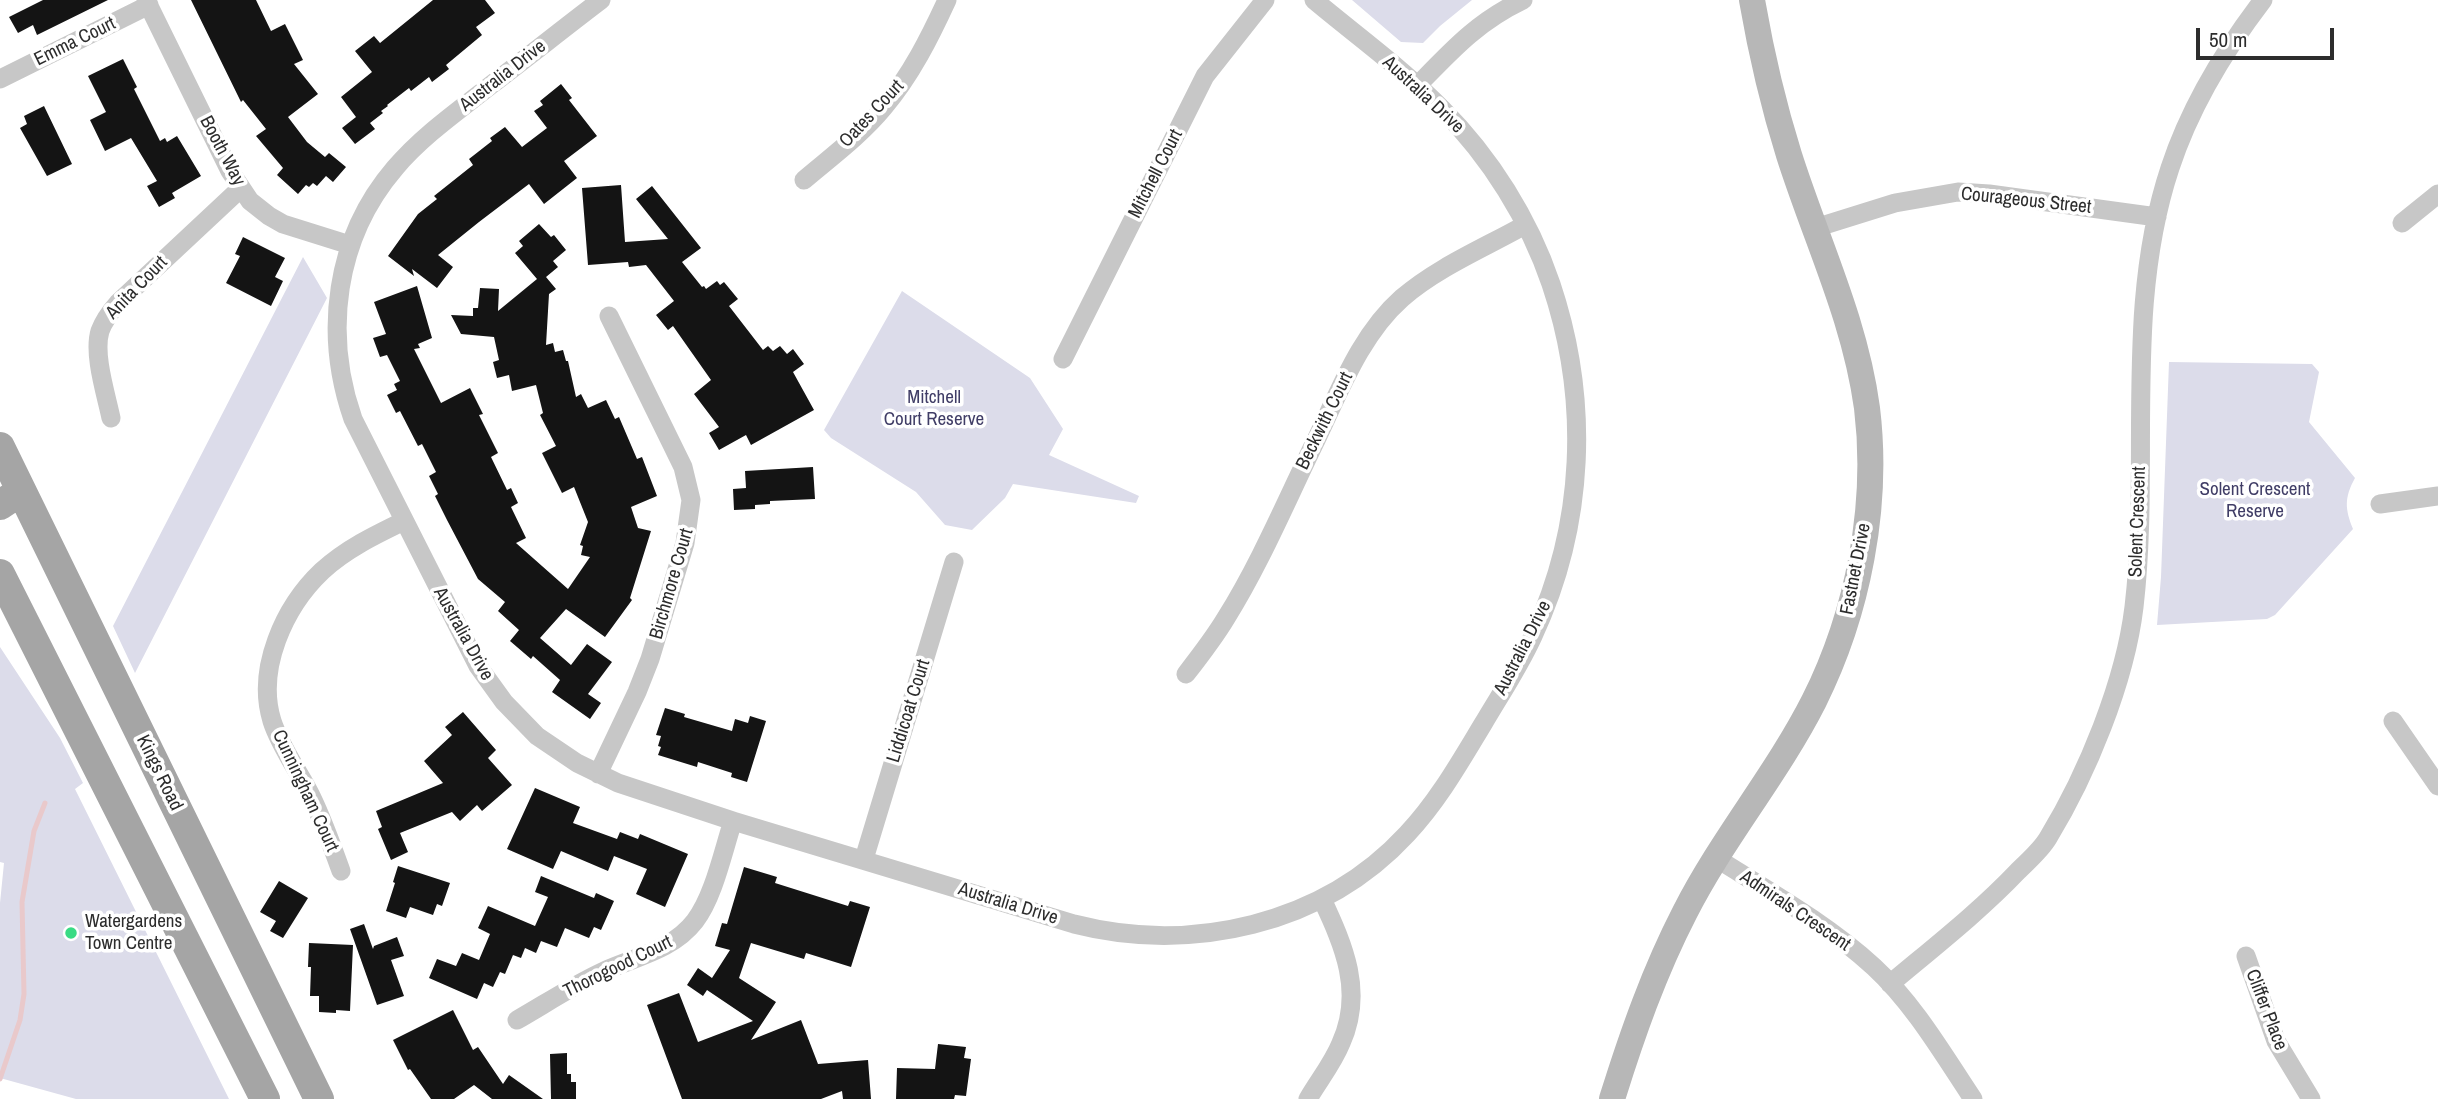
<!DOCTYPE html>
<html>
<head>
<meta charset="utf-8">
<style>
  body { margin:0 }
  #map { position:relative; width:2438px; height:1099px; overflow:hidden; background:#fff; font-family:"Archivo Narrow",sans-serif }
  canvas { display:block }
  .scale { position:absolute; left:2196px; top:28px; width:138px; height:32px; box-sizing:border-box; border:4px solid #2d2d2d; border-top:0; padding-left:9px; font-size:21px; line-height:24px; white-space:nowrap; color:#2d2d2d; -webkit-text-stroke:5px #fff; paint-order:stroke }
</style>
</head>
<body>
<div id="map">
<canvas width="2438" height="1099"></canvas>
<div class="scale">50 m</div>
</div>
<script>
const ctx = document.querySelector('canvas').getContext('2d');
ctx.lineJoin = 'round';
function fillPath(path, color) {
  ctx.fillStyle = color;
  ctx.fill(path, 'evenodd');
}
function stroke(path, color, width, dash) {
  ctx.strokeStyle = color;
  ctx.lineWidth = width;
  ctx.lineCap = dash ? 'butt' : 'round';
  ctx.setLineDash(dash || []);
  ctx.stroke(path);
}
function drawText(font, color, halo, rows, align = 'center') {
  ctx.font = font + ' "Archivo Narrow",sans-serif';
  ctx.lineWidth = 7;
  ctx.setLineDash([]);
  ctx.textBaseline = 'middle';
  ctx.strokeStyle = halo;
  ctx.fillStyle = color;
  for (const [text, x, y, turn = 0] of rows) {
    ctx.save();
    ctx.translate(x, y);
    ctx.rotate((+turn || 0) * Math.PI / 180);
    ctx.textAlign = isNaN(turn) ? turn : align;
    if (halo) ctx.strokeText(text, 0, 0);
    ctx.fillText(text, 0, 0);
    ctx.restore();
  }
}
fillPath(new Path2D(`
  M1352 0H1472L1440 26 1423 43 1401 42Z
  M303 257 327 298 135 673 113 626Z
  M902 291 1030 378 1063 429 1049 455 1139 496 1136 503 1013 484 1005 498 972 530 945 525 916 492 831 438 824 430Z
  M2169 362 2312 364 2319 372 2309 422 2355 478C2344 498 2345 509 2353 529L2275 615 2267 619 2157 625 2161 577Z
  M0 647 60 738 83 783 75 789 229 1099H76L0 1078V903L4 863 0 862Z`), '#dcdcea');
stroke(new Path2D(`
  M0 1079 20 1020 24 994 22 902 34 831 45 803`), '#e9c9cb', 5);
fillPath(new Path2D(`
  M43 0H108L37 35 33 25 18 33 9 17Z
  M191 0H256L271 31 285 24 303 60 294 64 318 94 288 117 307 142 325 157 329 153 346 167 333 182 326 176 317 186 313 183 309 187 306 185 298 194 277 175 283 168 256 136 266 129 243 100 241 102Z
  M433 0H485L495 13 476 27 482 35 446 65 449 69 432 82 429 77 411 91 409 88 387 105 388 106 381 111 383 113 370 123 375 129 355 144 342 128 356 117 341 97 372 72 355 51 374 36 380 43Z
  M123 59 137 87 134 89 160 141 165 138 167 142 177 136 201 176 172 193 175 198 159 207 147 186 157 181 131 138 105 151 90 120 106 112 88 76Z
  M561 84 572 98 569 100 597 136 564 161 577 178 544 204 529 184 479 222 438 255 453 267 437 288 412 269 414 276 388 256 418 214 437 199 434 196 473 165 469 159 492 141 490 138 505 127 522 147 547 128 534 111 543 105 540 101Z
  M44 106 72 164 47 176 20 128 27 124 24 116Z
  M621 185 625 242 668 239 636 199 652 186 701 248 682 262 702 287 704 286 706 289 717 281 720 285 724 282 738 299 729 306 763 350 768 346 773 351 780 346 787 354 793 349 804 364 793 372 814 410 751 445 746 435 719 450 709 433 719 427 694 394 711 380 673 326 668 330 656 315 674 301 646 265 629 267 628 262 588 265 582 188Z
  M539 224 551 237 554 235 566 250 553 261 558 267 546 277 556 289 549 294 546 345 553 343 555 352 563 350 566 361H568L576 397 581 394 588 408 606 400 615 419 619 417 637 459 642 457 657 496 631 507 638 528 651 531 630 598 632 600 605 637 566 609 540 638 571 665 587 644 612 662 588 694 601 703 590 719 552 692 560 680 533 656 531 659 510 641 519 630 498 611 505 602 478 579 447 520 435 496 438 494 429 476 436 472 422 444 418 446 400 411 396 413 387 395 397 390 394 384 400 381 387 355 380 357 373 338 386 334 374 302 417 286 432 338 418 344 420 348 414 349 441 403 470 388 483 414 479 415 498 453 491 457 507 490 511 488 518 503 511 507 526 538 516 543 568 589 590 557 581 555 583 546 580 545 588 522 574 487 562 493 542 453 556 446 540 415 543 413 536 385 512 391 509 375 497 378 493 362 499 360 494 337 461 334 451 315 473 316V308H478L480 288 499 289 498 311 537 279 515 253 523 246 519 241Z
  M243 237 285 258 275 277 283 281 271 306 226 283 240 256 235 254Z
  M813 467 815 499 770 501V504L755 505V509L734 510 733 489 746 488 745 471Z
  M665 708 685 714 684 717 732 731 735 719 748 723 750 716 766 721 747 782 731 777 732 773 698 762 697 767 658 755 661 747 658 746 661 736 656 735Z
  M463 712 496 750 488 758 512 785 482 811 477 805 460 821 452 812 400 833 408 852 391 860 378 829 382 827 376 811 443 783 424 761 452 735 445 727Z
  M535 788 580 807 573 823 617 839 620 832 638 839 640 834 688 854 665 907 636 894 647 869 614 856 608 871 561 851 553 869 507 849Z
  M398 866 450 883 442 906 437 904 433 915 410 907 406 918 386 911 395 883 393 882Z
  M744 867 777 877 775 883 848 906 850 901 870 907 851 967 806 953 804 959 751 943 739 978 776 1002 751 1040 801 1020 818 1064 868 1060 871 1099H843L842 1091 821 1099H682L647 1005 679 993 698 1042 753 1021 707 990 703 996 687 985 698 968 712 978 730 950 715 946 722 923 727 924Z
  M541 876 594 898 596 893 614 901 601 930 594 927 589 938 565 928 557 947 541 941 536 953 525 948 521 958 513 955 505 974 500 972 493 987 484 983 477 999 429 978 437 959 456 966 462 953 479 960 490 934 478 928 488 906 535 926 548 897 535 892Z
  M279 881 308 898 283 938 270 931 276 921 260 912Z
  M364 924 373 949 374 946 397 937 404 956 391 960 404 996 377 1005 350 929Z
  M309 943 353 945 350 1011 336 1010V1013L319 1012V996H310L311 967H308Z
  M453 1010 473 1050 478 1047 503 1084 509 1075 543 1099H492L474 1085 454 1099H431L410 1069 408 1070 393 1040Z
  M938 1044 966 1047 964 1058 971 1059 966 1096 955 1095 954 1099H896L897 1068 935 1069Z
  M567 1053V1074H571V1082H576V1099H551L550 1054Z`), '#141414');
stroke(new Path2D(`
  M146 0 230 171 250 201 269 216 283 224 350 245
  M601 0C564 28 528 57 491 85 458 111 422 136 395 168 335 238 323 333 353 419L478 666 504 702 537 736 577 763 618 783 733 821 1074 924C1191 954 1323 925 1407 834 1438 801 1460 762 1483 724 1500 695 1519 667 1533 636 1585 525 1590 400 1551 284 1529 219 1490 157 1442 109 1403 69 1357 36 1314 0
  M0 79 149 5
  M1417 86C1452 50 1477 22 1523 0
  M804 180C831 157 861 135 884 107 911 75 930 37 947 0
  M2402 223 2438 194
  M1815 228 1895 203 1958 192 1989 194 2157 217
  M1063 359 1205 76 1265 0
  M111 418C106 394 93 354 100 331 104 320 111 311 118 303L241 188
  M2380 504 2438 496
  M1186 674C1200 656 1214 638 1226 618 1261 562 1288 497 1317 438 1340 390 1361 334 1402 298 1438 267 1484 248 1525 225
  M2393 721 2438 786
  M598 774 637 692 650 659 685 543 691 500 683 467 609 316
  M1716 858C1770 892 1827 924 1874 967 1914 1004 1943 1054 1973 1099
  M864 859 954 562
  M341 871C331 844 322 817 309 792 297 769 280 746 272 721 256 669 284 607 322 571 346 549 375 535 404 521
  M2246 956 2276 1041 2311 1099
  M1890 984C1934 947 1979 912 2018 871 2028 861 2041 850 2048 838 2087 774 2125 682 2134 607 2151 462 2123 309 2170 168 2190 107 2224 51 2263 0
  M517 1020C545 1004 572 986 602 972 634 957 672 951 695 921 714 896 723 851 733 821
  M1308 1099C1319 1080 1333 1063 1341 1043 1364 992 1344 946 1322 899`), '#c7c7c7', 19);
stroke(new Path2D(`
  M1612 1099C1632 1035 1654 972 1685 912 1722 839 1777 774 1814 701 1858 613 1879 506 1867 408 1855 319 1816 240 1789 155 1773 104 1761 52 1752 0`), '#b7b7b7', 26);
stroke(new Path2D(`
  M0 447 319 1099
  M0 505 21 491
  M0 574 265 1099`), '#a5a5a5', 30);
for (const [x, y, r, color] of [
  [71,933,7,"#39db84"]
]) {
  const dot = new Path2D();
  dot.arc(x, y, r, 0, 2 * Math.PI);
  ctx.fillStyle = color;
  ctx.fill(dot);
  stroke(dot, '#fff', 2.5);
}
drawText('19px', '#2d2d2d', '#fff', [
  ["Emma Court",75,42,-26],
  ["Australia Drive",503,76,-38],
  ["Australia Drive",1423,95,43],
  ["Oates Court",872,114,-47],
  ["Booth Way",222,151,62],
  ["Mitchell Court",1156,174,-63],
  ["Courageous Street",2026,201,6],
  ["Anita Court",137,288,-46],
  ["Beckwith Court",1325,421,-64],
  ["Solent Crescent",2138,522,-88],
  ["Fastnet Drive",1856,569,-79],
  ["Birchmore Court",672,584,-74],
  ["Australia Drive",463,634,61],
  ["Australia Drive",1523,648,-63],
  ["Liddicoat Court",909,711,-73],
  ["Kings Road",159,773,64],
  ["Cunningham Court",305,791,65],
  ["Australia Drive",1008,904,17],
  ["Admirals Crescent",1795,911,34],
  ["Thorogood Court",618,967,-26],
  ["Cliffer Place",2266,1010,69]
]);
drawText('19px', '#403d66', '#fff', [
  ["Mitchell",934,398],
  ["Court Reserve",934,420],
  ["Solent Crescent",2255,490],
  ["Reserve",2255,512]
]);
drawText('19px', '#2d2d2d', '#fff', [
  ["Watergardens",85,922],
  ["Town Centre",85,944]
], 'left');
</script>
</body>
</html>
